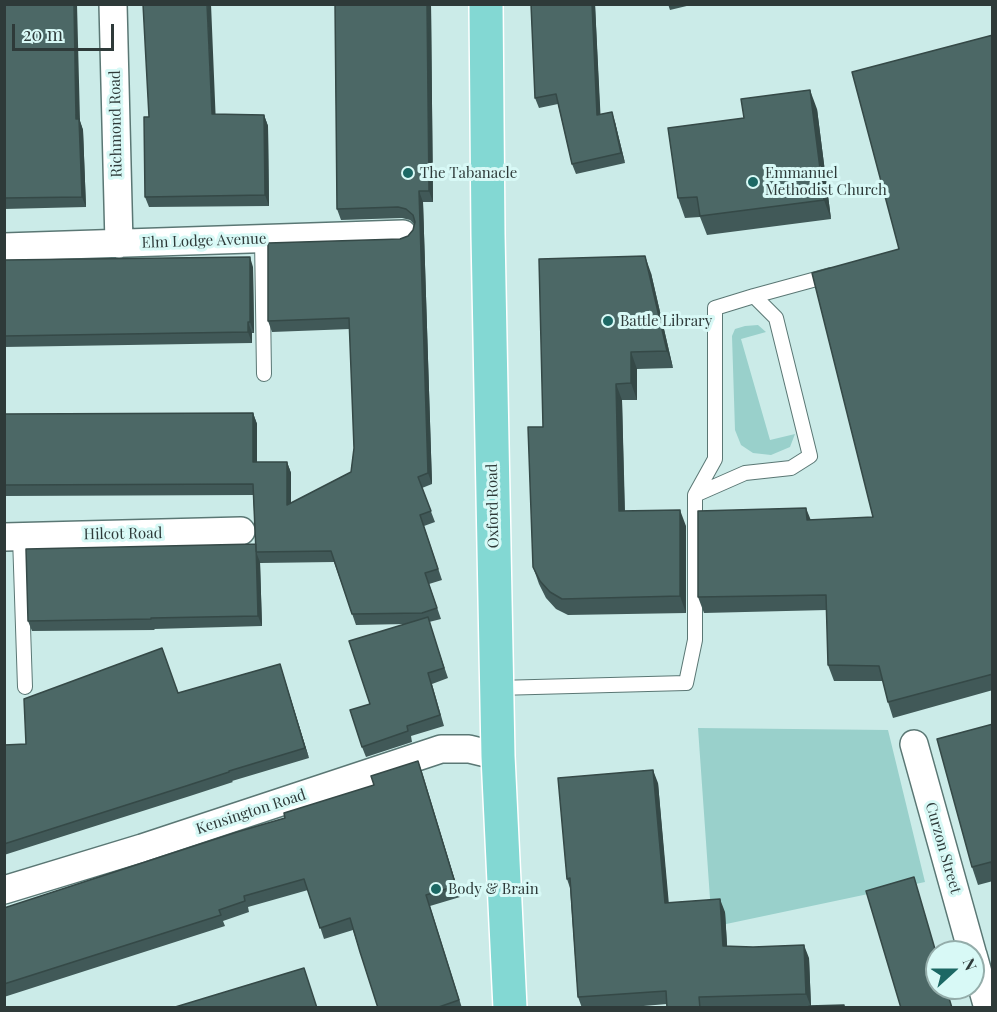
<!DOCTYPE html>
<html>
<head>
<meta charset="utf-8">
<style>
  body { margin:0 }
  #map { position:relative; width:997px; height:1012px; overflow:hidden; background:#cbebe8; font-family:"Playfair Display",serif }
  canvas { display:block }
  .frame { position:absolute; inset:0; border:6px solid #2e3a39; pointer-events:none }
  .north { position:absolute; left:925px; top:940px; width:60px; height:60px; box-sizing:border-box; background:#d8f9f6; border:2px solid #94adaa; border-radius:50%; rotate:69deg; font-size:16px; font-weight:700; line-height:24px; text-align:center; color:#2e3a39 }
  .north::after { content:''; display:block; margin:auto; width:21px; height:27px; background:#1c6864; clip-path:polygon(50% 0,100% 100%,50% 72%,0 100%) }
  .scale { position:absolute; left:12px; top:24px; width:102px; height:27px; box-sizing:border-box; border:3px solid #2e3a39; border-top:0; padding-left:8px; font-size:18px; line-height:21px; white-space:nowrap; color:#2e3a39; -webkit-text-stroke:4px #d8f9f6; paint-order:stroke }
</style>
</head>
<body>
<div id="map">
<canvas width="997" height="1012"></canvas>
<div class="frame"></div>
<div class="north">N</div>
<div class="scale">20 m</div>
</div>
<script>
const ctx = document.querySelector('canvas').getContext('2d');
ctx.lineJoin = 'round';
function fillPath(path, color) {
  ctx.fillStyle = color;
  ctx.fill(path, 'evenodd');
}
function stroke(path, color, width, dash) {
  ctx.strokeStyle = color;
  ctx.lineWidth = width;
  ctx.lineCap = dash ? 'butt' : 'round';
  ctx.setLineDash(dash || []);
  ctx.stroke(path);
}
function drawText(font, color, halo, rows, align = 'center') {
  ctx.font = font + ' "Playfair Display",serif';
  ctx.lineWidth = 6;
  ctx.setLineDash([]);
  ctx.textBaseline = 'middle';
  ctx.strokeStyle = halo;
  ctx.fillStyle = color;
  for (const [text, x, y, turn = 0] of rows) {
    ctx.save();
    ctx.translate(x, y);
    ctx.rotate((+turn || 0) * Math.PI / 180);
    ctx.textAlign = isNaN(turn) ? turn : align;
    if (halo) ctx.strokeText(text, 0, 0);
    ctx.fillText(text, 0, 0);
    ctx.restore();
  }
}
fillPath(new Path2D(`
  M758 325 766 332 741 339 770 440 795 434 790 447 771 455 753 453 741 445 735 430 732 336 735 329 745 326Z
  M698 728 888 730 925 882 712 927Z`), '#99d0cb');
const service = new Path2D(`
  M262 238 264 374
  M754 296 831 275
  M20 537 25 687
  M497 688 686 683 695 640V495L715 459V308L754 296 776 318 810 456 791 468 745 473 695 495`);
const minor = new Path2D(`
  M113 4 119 244
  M4 247 403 234
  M4 537 241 531
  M914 744 972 952
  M4 890 142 848 441 749H469L498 756
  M973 955 988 1008`);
const primary = new Path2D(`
  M486 4 488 234 498 756 510 1008`);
stroke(service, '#5a7774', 16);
stroke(minor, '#5a7774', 30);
stroke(primary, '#fff', 36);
stroke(service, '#fff', 14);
stroke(minor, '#fff', 27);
stroke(primary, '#83d8d3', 33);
fillPath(new Path2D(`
  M4 4 80 121 83 130 86 207 4 209Z
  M335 4H431L433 202H423L432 484 422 488 435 522 424 526 442 580 429 584 441 619 429 622 448 678 432 684 444 726 411 736 412 742 366 757 362 747 370 704 406 624 356 625 334 562 260 563V562L262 626 154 629 155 630 32 631 28 621 256 544 253 495 4 496V414L253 413 257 424V462H287L291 473V503L351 472 354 448 350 329 272 332 268 321 400 239 408 236 413 230 414 224 410 220 402 218 341 220 337 209Z
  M531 4H595L600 114 615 122 625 163 576 174 572 164 558 104 539 108 535 98Z
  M668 4H695L670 10Z
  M993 35V690L893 718 888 702 883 681H834L828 665 827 610 704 613 698 597 811 520 873 517 899 249Z
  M817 109 831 219 707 235 700 217 685 218 678 198Z
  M216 114 264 115 268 126 269 206 149 207 145 197Z
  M4 260 253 267 254 333H252V343L4 347Z
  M651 273 673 368 637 369V400H622L625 511 686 526V613L568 615 556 609 546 598 539 584 533 567 543 427Z
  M280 664 309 758 232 781 233 782 190 796 4 855V745L26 744 178 693Z
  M993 724V881L978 885 972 867Z
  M418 761 460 897 430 906 462 1008H378L353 930 324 939 308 890 248 907 249 912 223 921 225 926 4 997V908L285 818 374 785Z
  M658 783 668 902 725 912 727 946 809 958 811 1006 844 1005 845 1008H667V1004L620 1008H582L578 997 570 888 567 879Z`), '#415958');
fillPath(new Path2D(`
  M74 4H77L80 121 83 130 86 207 82 197 76 119Z
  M207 4H211L216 125 212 114Z
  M427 4H431L433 202 429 191Z
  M592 4H595L601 125 597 115Z
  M810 90 817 109 831 219 824 200Z
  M612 112 615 122 625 163 621 153Z
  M264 115 268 126 269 206 265 195Z
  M419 191 423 202 432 484 428 473Z
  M645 256 651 273 673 368 667 351Z
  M250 257 253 267 254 333 250 322Z
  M248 322 252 333V343L248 332Z
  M631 352 637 369V400L631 383Z
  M616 384 622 400 625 528 619 511Z
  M253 413 257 424V473L253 462Z
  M287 462 291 473V516L287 505Z
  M806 508 812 523 807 520Z
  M680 510 686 526V613L680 596Z
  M256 552 260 562 262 626 258 616Z
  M280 664 283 674 309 758 305 748Z
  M418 761 422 772 460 897 456 886Z
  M653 770 658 783 670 916 665 903Z
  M720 899 725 912 728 960 723 946Z
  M804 945 809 958 811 1007 806 994Z`), '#354947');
const building = new Path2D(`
  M4 4H74L76 119H79L82 197 4 198Z
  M143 4H207L212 114 264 115 265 195 145 197 144 117H149Z
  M335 4H427L429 191H419L428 473 418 477 431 511 420 515 438 569 425 573 437 608 422 613 352 614 331 551 256 552 253 484 4 485V414L253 413V462H287V505L351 472 354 448 349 318 268 321V243L400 239 408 236 413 230 415 222 413 215 406 209 398 207 337 209Z
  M531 4H592L597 115 612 112 621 153 572 164 556 94 535 98Z
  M993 35V674L888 702 879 666 828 665 826 595 698 597V511L806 508 807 520 873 517 812 273 899 249 852 72Z
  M810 90 824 200 700 216 697 197 678 198 668 128 744 118 741 99Z
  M645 256 667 351 631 352V383L616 384 619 511 680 510V596L562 599 550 592 540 581 533 567 528 427H543L539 259Z
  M250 257V322H248V332L4 336V260Z
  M256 544 258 616 151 618V619L28 621 26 549Z
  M428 617 444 668 428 673 440 715 407 726 408 731 362 747 350 710 370 704 349 641Z
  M162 648 178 693 280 664 305 748 229 771V772L186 786 4 844V745L26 744 24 699Z
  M993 724V869L991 862 972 867 937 739Z
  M418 761 456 886 426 895 459 1000 436 1008H378L360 952 350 918 320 928 304 879 244 896 245 901 219 910 221 915 4 984V908L237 832 285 818 284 813 374 785 371 776Z
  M653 770 665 903 720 899 723 946 753 947 804 945 806 994 699 997 700 1008H667L666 991 578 997 570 878 567 879 558 778Z
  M914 877 937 956V988H946L952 1008H901L866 891Z
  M304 968 317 1008H172Z
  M844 1005V1008H809V1006Z`);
fillPath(building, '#4c6866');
stroke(building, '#354947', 1.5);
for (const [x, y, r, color] of [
  [408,173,6,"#1c6864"],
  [753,182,6,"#1c6864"],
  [608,321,6,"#1c6864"],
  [436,889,6,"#1c6864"]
]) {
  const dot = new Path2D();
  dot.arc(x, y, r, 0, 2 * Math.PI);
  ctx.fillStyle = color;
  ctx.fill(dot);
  stroke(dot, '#d8f9f6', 2);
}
drawText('15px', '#2e3a39', '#d8f9f6', [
  ["Richmond Road",116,124,-91],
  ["Elm Lodge Avenue",204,241,-2],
  ["Oxford Road",493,506,-91],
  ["Hilcot Road",123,534,-1],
  ["Kensington Road",251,812,-18],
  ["Curzon Street",943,848,74]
]);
drawText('15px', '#2e3a39', '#d8f9f6', [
  ["The Tabanacle",420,173],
  ["Emmanuel",765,173],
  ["Methodist Church",765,190],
  ["Battle Library",620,321],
  ["Body & Brain",448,889]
], 'left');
</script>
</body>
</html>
